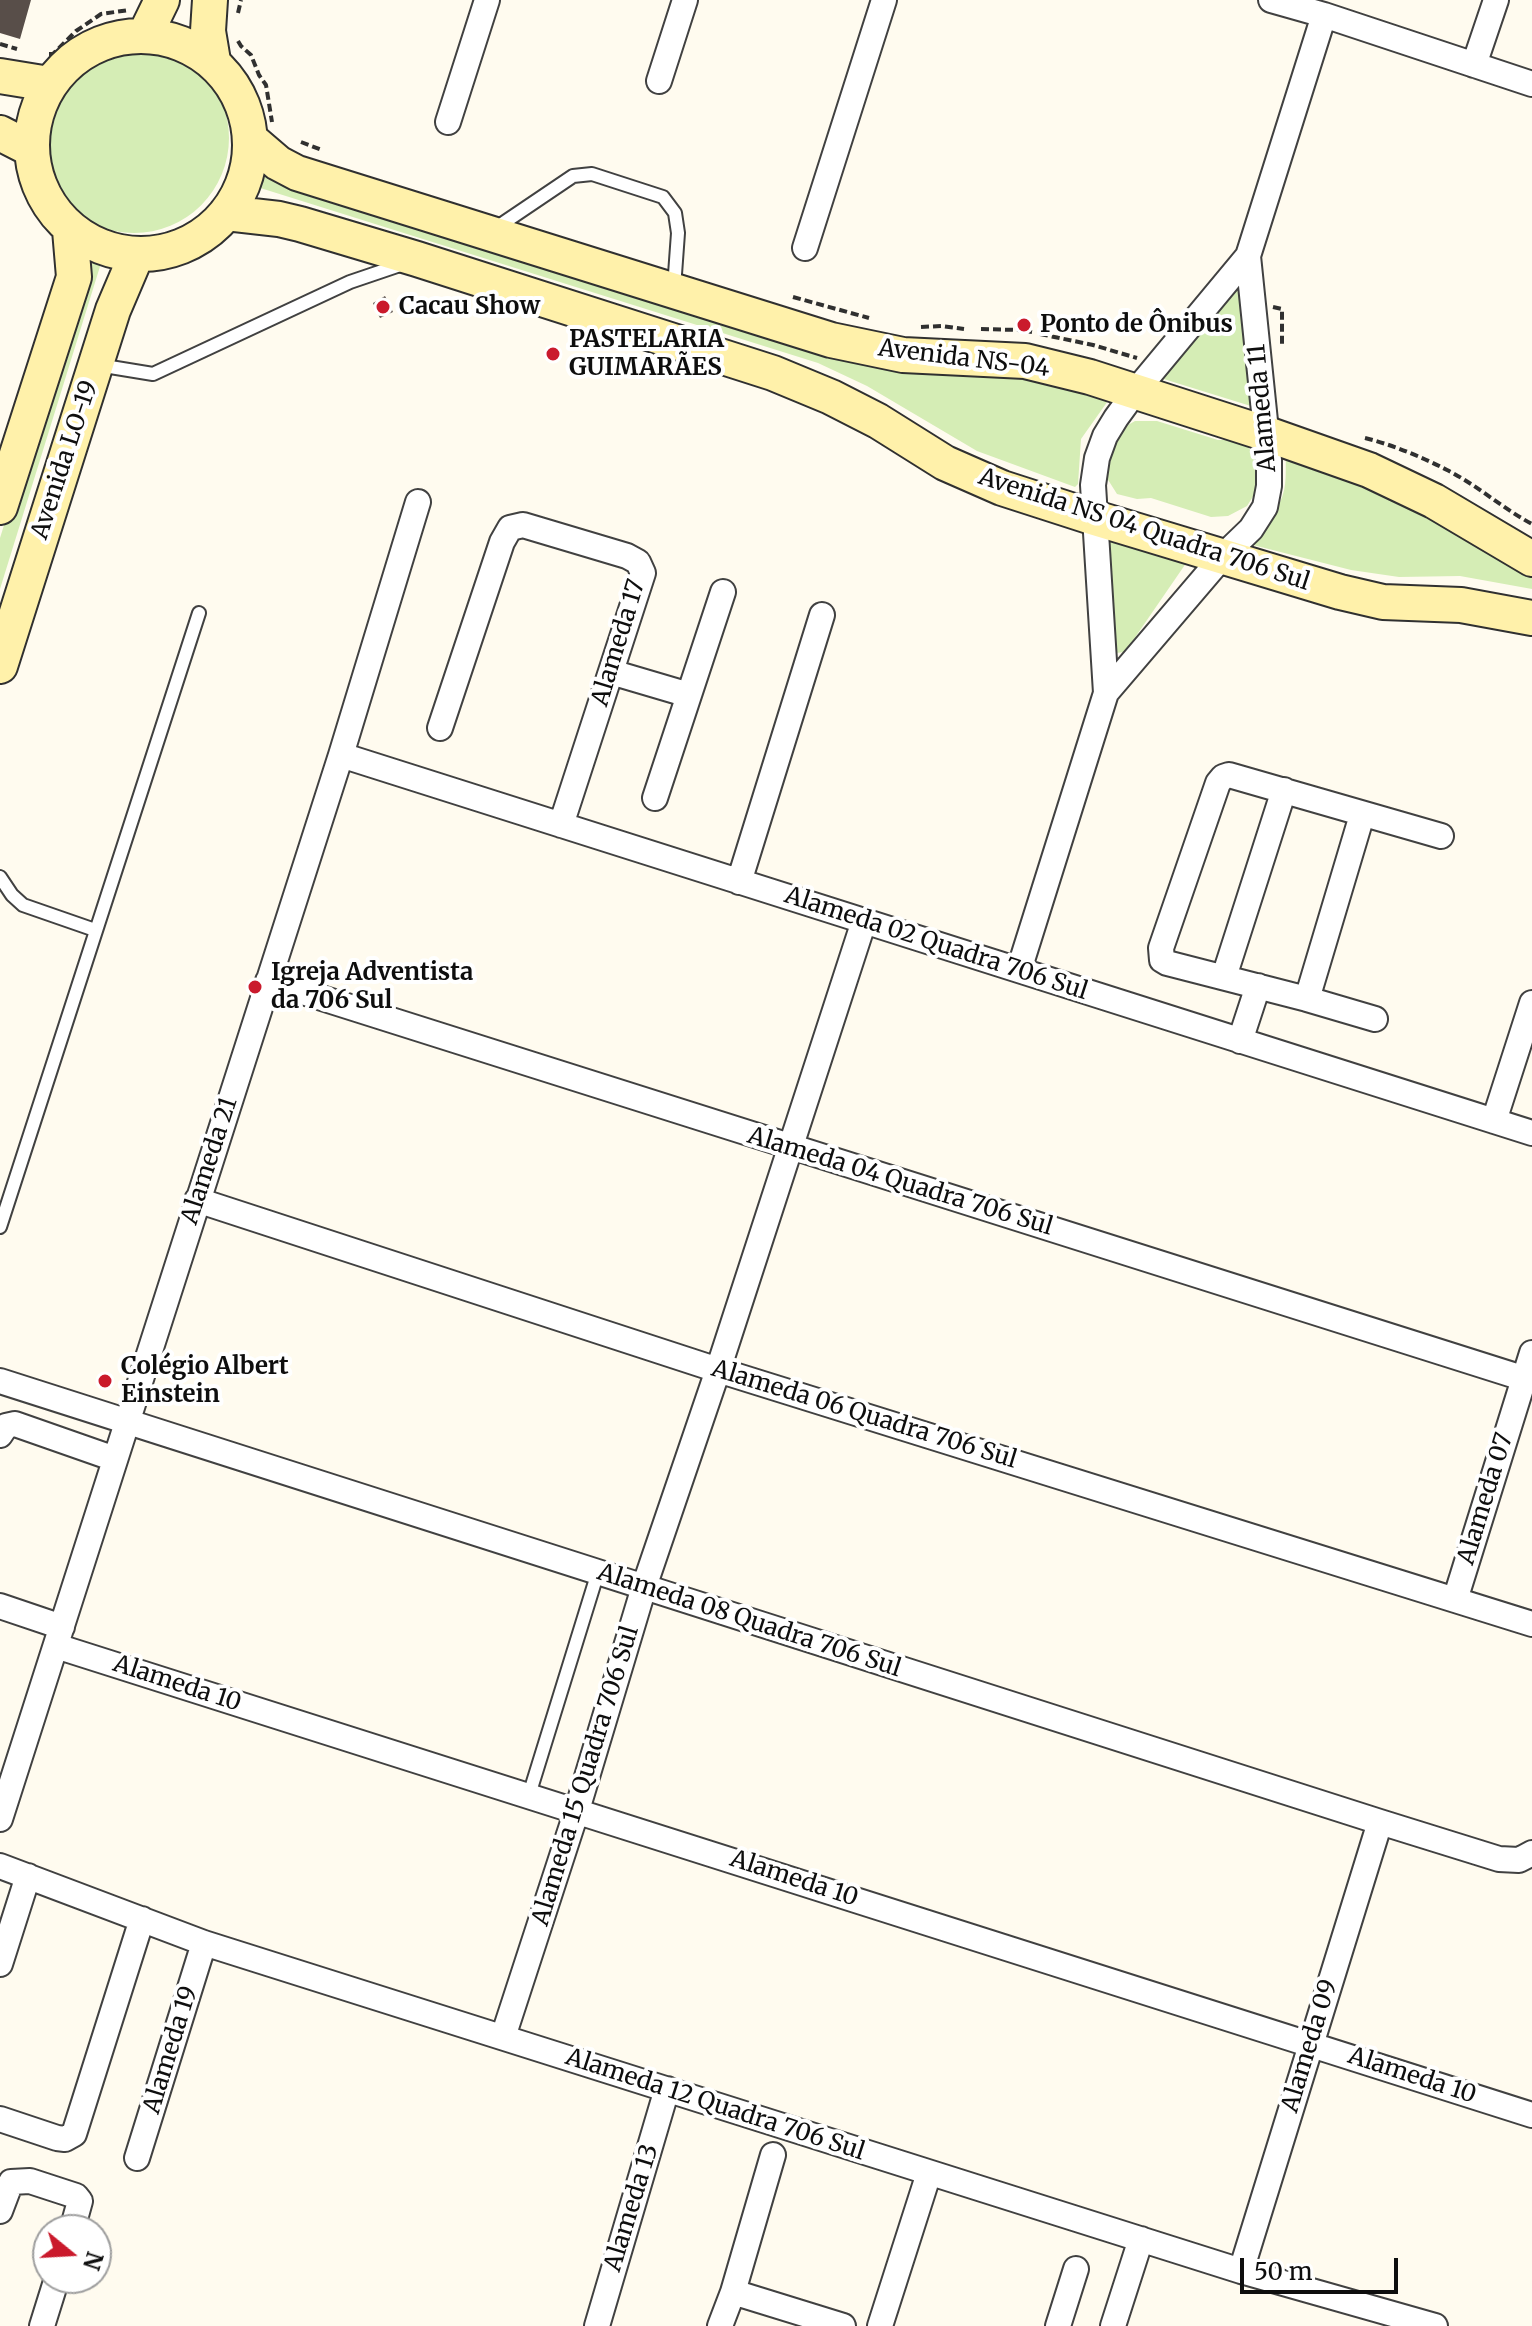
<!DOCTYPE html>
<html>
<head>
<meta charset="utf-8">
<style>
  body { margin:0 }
  #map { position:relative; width:1532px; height:2326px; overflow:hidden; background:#fffbef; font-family:Merriweather,serif }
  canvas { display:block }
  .north { position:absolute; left:32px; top:2214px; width:80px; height:80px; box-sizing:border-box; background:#fff; border:2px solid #9f9f9f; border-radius:50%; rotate:108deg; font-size:22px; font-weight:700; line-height:32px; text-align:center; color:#0e0e0e }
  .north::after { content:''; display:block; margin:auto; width:28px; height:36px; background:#ca1a2c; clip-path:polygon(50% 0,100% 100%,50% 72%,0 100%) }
  .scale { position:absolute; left:1240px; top:2258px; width:158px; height:36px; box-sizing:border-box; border:4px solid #0e0e0e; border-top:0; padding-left:10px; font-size:24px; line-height:28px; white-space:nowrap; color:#0e0e0e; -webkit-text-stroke:6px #fff; paint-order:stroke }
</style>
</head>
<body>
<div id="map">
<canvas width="1532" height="2326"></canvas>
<div class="north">N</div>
<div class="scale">50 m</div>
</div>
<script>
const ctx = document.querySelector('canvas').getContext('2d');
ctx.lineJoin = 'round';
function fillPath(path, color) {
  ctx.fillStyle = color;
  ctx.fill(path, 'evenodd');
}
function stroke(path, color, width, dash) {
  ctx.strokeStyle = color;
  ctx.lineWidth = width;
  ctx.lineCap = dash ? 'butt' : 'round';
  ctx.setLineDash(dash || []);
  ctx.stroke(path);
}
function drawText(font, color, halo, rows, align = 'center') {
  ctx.font = font + ' Merriweather,serif';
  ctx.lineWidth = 8;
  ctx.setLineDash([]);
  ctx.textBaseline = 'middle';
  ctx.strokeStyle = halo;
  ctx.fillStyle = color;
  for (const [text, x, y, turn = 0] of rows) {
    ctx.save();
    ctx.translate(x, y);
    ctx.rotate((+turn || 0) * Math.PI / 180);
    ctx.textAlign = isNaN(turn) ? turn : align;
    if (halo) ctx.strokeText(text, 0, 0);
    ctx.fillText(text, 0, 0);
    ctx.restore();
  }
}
fillPath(new Path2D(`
  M39 138a95 95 0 1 1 190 0a95 95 0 1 1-190 0Z
  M259 168 460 231 1010 367 1110 398 1081 439 1078 484 1075 487 977 451 867 386 818 363 254 186Z
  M88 256 102 260 0 589V538Z
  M1247 260 1254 407 1154 376Z
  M1135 421H1157L1218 440H1238L1245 443 1259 462V487L1247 506 1228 516 1211 517 1151 498 1137 499 1117 494 1105 475 1114 433Z
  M1286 452 1375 482 1532 566V589L1460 576 1399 577 1351 570 1253 545C1254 527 1273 517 1280 502 1288 486 1285 469 1286 452Z
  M1108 529 1191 556 1125 652 1116 653 1109 647Z`), '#d5edb5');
fillPath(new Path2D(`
  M0 0H31L20 39 0 33Z
  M385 296 393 312 380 318 373 303Z`), '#584e49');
const lane = new Path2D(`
  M493 230 573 176 592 174 663 197 675 213 678 233 674 288
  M98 365 153 374 350 282 403 264
  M0 877 12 895 23 905 95 930
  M0 1227 199 613
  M529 1795 598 1572`);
const street = new Path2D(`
  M1271 0 1324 15 1532 84
  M1474 65 1496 0
  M659 81 685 0
  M448 122 487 0
  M805 248 884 0
  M611 672 689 695
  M1106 693 1223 556 1251 529 1265 507 1269 486V460L1248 256
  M440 728 502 542 510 528 523 525 627 556 638 562 643 573 561 825
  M341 755 1532 1133
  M655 798 723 592
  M739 882 822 615
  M1019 970 1106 693 1093 485 1097 458 1105 436 1116 418 1135 392 1248 256 1324 15
  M1224 977 1284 790
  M268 981 1532 1381
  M1307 999 1362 815
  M1375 1019 1307 999 1167 963 1162 960 1161 948 1218 783 1223 777 1229 775 1441 836
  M1240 1041 1258 986
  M1494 1121 1532 1003
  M197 1200 718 1370 1532 1624
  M0 1381 1380 1822 1499 1859 1519 1860 1532 1853
  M0 1435 6 1426 15 1424 115 1459
  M1455 1600 1532 1353
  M0 1606 62 1627
  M56 1646 1532 2115
  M0 1819 341 755 418 502
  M0 1866 204 1943 1241 2271 1435 2326
  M0 1964 28 1876
  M503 2037 577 1810 644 1587 718 1370 864 921
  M0 2119 57 2138 65 2139 74 2134 142 1919
  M137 2158 204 1943
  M0 2211 11 2182 30 2181 76 2196 80 2201 72 2230
  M1241 2271 1380 1822
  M733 2292 843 2326
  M42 2326 57 2278
  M597 2326 667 2089
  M720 2326 733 2292 773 2155
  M880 2326 929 2173
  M1058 2326 1076 2269
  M1113 2326 1141 2239`);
const secondary = new Path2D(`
  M210 0 208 31 213 61
  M145 35 162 0
  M32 145a109 109 0 1 1 218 0a109 109 0 1 1-218 0Z
  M0 76 49 84
  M0 133 31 149
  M250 139 278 163 297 173 831 340 903 355 1025 361 1090 377 1267 434 1369 470 1434 501 1532 559
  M226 213 279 219 300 224 417 259 773 373 831 397 878 421 945 463 1002 488 1095 518 1340 592 1383 602 1461 605 1532 618
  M0 507 74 277 70 230
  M0 666 113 310 136 256`);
stroke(lane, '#414141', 16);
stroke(street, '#414141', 28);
stroke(secondary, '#303030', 38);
stroke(new Path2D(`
  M238 13 241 0
  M238 41 241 46 251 55 259 75 266 85 272 122
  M0 44 17 49
  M49 54H53L76 31 101 14 129 10
  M301 142 322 150
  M793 297 869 318
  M1273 307 1282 309V347
  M921 327 942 326 964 329
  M981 329 1018 330 1032 332
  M1040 334 1093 345 1137 358
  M1365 438C1393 445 1422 457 1447 470 1477 485 1502 508 1532 524`), '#303030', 4, [8, 4]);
stroke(lane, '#fff', 12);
stroke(street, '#fff', 24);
stroke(secondary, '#fff1aa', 34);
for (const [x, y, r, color] of [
  [383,307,8,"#ca1a2c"],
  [1024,325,8,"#ca1a2c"],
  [553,354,8,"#ca1a2c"],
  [255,987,8,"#ca1a2c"],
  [105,1381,8,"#ca1a2c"]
]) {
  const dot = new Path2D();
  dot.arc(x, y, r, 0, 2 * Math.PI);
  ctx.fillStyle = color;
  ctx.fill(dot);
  stroke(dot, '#fff', 3);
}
drawText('bold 24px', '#0e0e0e', '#fff', [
  ["Cacau Show",399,307],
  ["Ponto de Ônibus",1040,325],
  ["PASTELARIA",569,340],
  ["GUIMARÃES",569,368],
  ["Igreja Adventista",271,973],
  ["da 706 Sul",271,1001],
  ["Colégio Albert",121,1367],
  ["Einstein",121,1395]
], 'left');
drawText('24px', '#0e0e0e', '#fff', [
  ["Avenida NS-04",964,359,7],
  ["Alameda 11",1263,408,-95],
  ["Avenida LO-19",65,460,-72],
  ["Avenida NS 04 Quadra 706 Sul",1144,530,18],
  ["Alameda 17",619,643,-73],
  ["Alameda 02 Quadra 706 Sul",936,944,18],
  ["Alameda 21",210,1161,-72],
  ["Alameda 04 Quadra 706 Sul",900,1182,17],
  ["Alameda 06 Quadra 706 Sul",864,1415,17],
  ["Alameda 07",1486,1499,-73],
  ["Alameda 08 Quadra 706 Sul",749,1621,18],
  ["Alameda 10",177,1684,18],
  ["Alameda 15 Quadra 706 Sul",586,1776,-73],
  ["Alameda 10",794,1879,18],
  ["Alameda 09",1310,2046,-73],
  ["Alameda 19",171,2050,-73],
  ["Alameda 10",1412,2076,18],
  ["Alameda 12 Quadra 706 Sul",715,2105,18],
  ["Alameda 13",632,2208,-73]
]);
</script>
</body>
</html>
